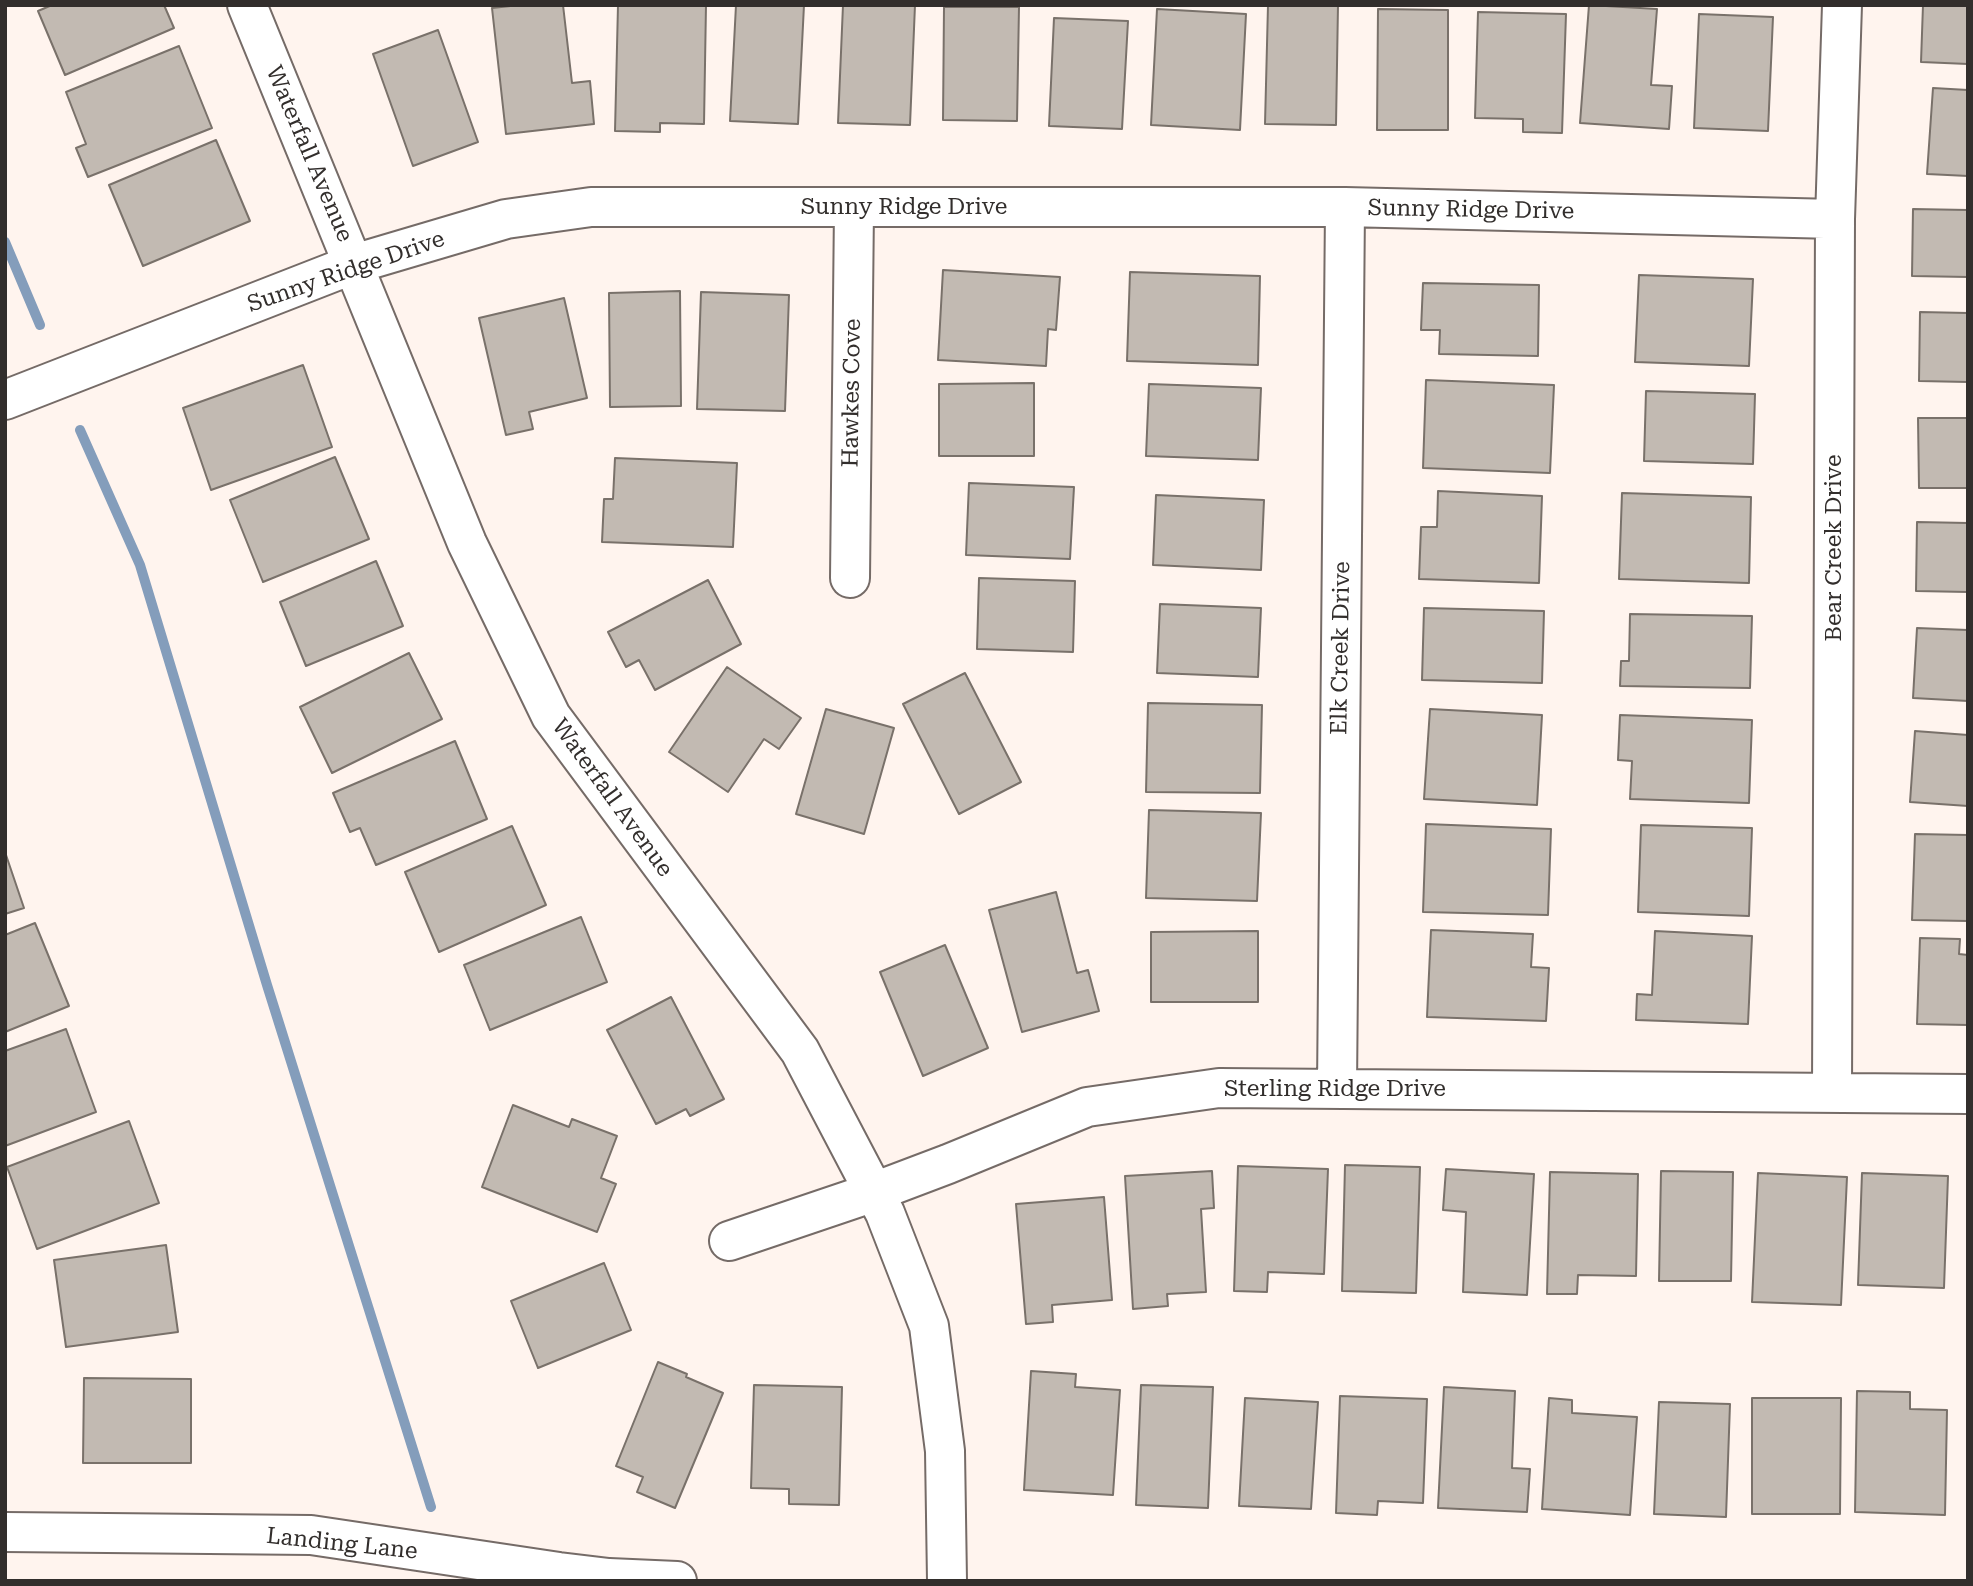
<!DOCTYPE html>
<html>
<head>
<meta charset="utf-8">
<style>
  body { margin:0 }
  #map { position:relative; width:1973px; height:1586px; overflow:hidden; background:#fff4ee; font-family:"Roboto Serif",serif }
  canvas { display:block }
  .frame { position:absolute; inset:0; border:7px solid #322e2c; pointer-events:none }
</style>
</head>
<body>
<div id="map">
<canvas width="1973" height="1586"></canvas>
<div class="frame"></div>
</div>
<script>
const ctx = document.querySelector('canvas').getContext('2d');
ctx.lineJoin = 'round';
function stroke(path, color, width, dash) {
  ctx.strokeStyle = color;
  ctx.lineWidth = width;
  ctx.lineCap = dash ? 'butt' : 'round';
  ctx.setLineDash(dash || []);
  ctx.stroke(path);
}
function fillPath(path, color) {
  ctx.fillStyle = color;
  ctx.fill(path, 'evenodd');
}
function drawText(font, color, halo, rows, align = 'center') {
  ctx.font = font + ' "Roboto Serif",serif';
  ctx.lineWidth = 5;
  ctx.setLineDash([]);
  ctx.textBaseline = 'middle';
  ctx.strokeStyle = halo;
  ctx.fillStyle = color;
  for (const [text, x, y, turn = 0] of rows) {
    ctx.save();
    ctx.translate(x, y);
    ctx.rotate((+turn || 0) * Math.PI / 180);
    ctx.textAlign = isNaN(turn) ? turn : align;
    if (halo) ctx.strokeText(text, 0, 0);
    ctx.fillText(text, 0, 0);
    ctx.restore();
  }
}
stroke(new Path2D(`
  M5 242 40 325
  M80 430 140 565 267 985 431 1507`), '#849dbb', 10);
const building = new Path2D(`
  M52 5H164L174 28 65 75 38 11Z
  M520 5H563L572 83 590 81 594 124 506 134 492 8Z
  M618 5H706L704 124 660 123V132L615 131Z
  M736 5H804L798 124 730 121Z
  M843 5H915L910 125 838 123Z
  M1268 5H1338L1336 125 1265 124Z
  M1589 5 1657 9 1651 85 1672 86 1669 129 1580 123Z
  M1923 5H1968V64L1921 62Z
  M944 7H1019L1017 121 943 120Z
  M1157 9 1246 14 1240 130 1151 125Z
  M1378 9 1448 10V130H1377Z
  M1478 12 1566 14 1562 133 1523 132V119L1475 118Z
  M1699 14 1773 17 1768 131 1694 128Z
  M1054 18 1128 21 1122 129 1049 126Z
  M438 30 478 142 413 166 373 54Z
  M179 46 212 128 88 177 76 148 86 144 66 92Z
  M1933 88 1968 90V176L1927 174Z
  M216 140 250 221 143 266 109 185Z
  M1913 209 1968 210V277L1912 276Z
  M943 270 1060 277 1056 330 1048 329 1046 366 938 360Z
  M1130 272 1260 276 1258 365 1127 361Z
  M1639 275 1753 279 1749 366 1635 362Z
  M1423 283 1539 285 1538 356 1439 354 1440 330H1421Z
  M680 291 681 406 610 407 609 293Z
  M701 292 789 295 785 411 697 409Z
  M564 298 587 398 529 412 533 429 506 435 479 318Z
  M1920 312 1968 313V382L1919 381Z
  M303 365 332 447 211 490 183 408Z
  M1426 380 1554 385 1550 473 1423 468Z
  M1034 383V456H939V384Z
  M1149 384 1261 388 1258 460 1146 456Z
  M1646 391 1755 394 1753 464 1644 461Z
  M1918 418H1968V488H1919Z
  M335 457 369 539 263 582 230 500Z
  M615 458 737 463 733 547 602 542 604 499H613Z
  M969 483 1074 487 1070 559 966 555Z
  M1438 491 1542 496 1539 583 1419 579 1421 527H1437Z
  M1622 493 1751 497 1749 583 1619 579Z
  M1156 495 1264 500 1261 570 1153 565Z
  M1917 522 1968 523V592L1916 591Z
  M376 561 403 626 306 666 280 602Z
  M979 578 1075 581 1073 652 977 649Z
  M708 580 741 644 655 690 639 660 626 667 608 632Z
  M1160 604 1261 608 1258 677 1157 673Z
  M1424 608 1544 611 1542 683 1422 680Z
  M1630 614 1752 616 1750 688 1620 686 1621 661H1629Z
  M1917 628 1968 630V701L1913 698Z
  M409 653 442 719 332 773 300 707Z
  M727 667 801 718 779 749 764 739 728 792 669 752Z
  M965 673 1021 782 959 814 903 704Z
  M1148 703 1262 705 1260 793 1146 792Z
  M826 709 894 728 864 834 796 814Z
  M1430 709 1542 715 1537 805 1424 799Z
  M1620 715 1752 720 1749 803 1630 799 1632 761 1618 760Z
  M1915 731 1968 735V806L1910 802Z
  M455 741 487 819 376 865 360 828 350 832 333 793Z
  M1149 810 1261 813 1257 901 1146 898Z
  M1426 824 1551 829 1548 915 1423 912Z
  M1641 825 1752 828 1749 916 1638 912Z
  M512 826 546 905 439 952 405 872Z
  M1915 834 1968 835V921L1912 920Z
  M5 852 24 908 5 914Z
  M1056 892 1077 973 1088 970 1099 1011 1022 1032 989 910Z
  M581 917 607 982 490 1030 464 965Z
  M35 923 69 1006 5 1032V935Z
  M1431 930 1533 934 1531 967 1549 968 1546 1021 1427 1017Z
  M1258 931V1002H1151V932Z
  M1655 931 1752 936 1748 1024 1636 1020 1637 994 1652 995Z
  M1920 938 1960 939 1959 954 1968 955V1025L1917 1024Z
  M945 945 988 1048 923 1076 880 972Z
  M671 997 724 1099 690 1116 686 1109 656 1124 607 1030Z
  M66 1029 96 1112 5 1146V1051Z
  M513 1105 569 1127 572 1119 617 1136 601 1178 616 1184 597 1232 482 1187Z
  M129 1121 159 1203 37 1249 7 1167Z
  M1345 1165 1420 1167 1416 1293 1342 1291Z
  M1238 1166 1328 1169 1324 1274 1268 1272 1267 1292 1234 1291Z
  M1446 1169 1534 1174 1527 1295 1463 1292 1466 1212 1443 1210Z
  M1212 1171 1214 1208 1201 1209 1206 1292 1167 1294 1168 1306 1133 1309 1125 1176Z
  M1661 1171 1733 1172 1731 1281H1659Z
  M1550 1172 1638 1174 1636 1276 1578 1275 1577 1294H1547Z
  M1758 1173 1847 1177 1841 1305 1752 1302Z
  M1862 1173 1948 1176 1944 1288 1858 1285Z
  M1104 1197 1112 1300 1052 1305 1053 1322 1026 1324 1016 1204Z
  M166 1245 178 1332 66 1347 54 1260Z
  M604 1263 631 1330 538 1368 511 1301Z
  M658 1362 687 1374 686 1377 723 1393 675 1508 637 1492 643 1477 616 1466Z
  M1031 1371 1076 1374 1075 1387 1120 1390 1113 1495 1024 1490Z
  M84 1378 191 1379V1463H83Z
  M754 1385 842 1387 839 1505 789 1504V1489L751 1488Z
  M1141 1385 1213 1387 1208 1508 1136 1505Z
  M1444 1387 1515 1391 1512 1468 1530 1469 1527 1512 1438 1508Z
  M1857 1391 1910 1392V1409L1947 1410 1945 1515 1855 1512Z
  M1340 1396 1427 1399 1423 1503 1378 1501 1377 1515 1336 1513Z
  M1245 1398 1318 1402 1311 1509 1239 1506Z
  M1549 1398 1572 1400V1413L1637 1417 1630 1515 1542 1509Z
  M1752 1398H1841L1840 1514H1752Z
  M1659 1402 1730 1404 1726 1517 1654 1514Z`);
fillPath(building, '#c2bab2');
stroke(building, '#79716a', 2);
const minor = new Path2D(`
  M247 5 467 543 551 716 800 1051 885 1213 929 1326 945 1451 947 1581
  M5 400 354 264 506 219 591 207H1345L1835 219
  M850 578 854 208
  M1337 1088 1345 207
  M1832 1092 1835 219 1842 5
  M729 1241 874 1192 948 1164 1087 1107 1219 1088 1968 1094
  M5 1532 311 1535 559 1572 609 1578 677 1581`);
stroke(minor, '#756b67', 42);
stroke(minor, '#fff', 38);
drawText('23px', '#322e2c', '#fff', [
  ["Waterfall Avenue",309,154,67],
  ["Sunny Ridge Drive",904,207],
  ["Sunny Ridge Drive",1471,210,1],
  ["Sunny Ridge Drive",346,272,-19],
  ["Hawkes Cove",852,393,-89],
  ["Bear Creek Drive",1834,548,-90],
  ["Elk Creek Drive",1341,648,-89],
  ["Waterfall Avenue",612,798,54],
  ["Sterling Ridge Drive",1335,1089],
  ["Landing Lane",342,1544,6]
]);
</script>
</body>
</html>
